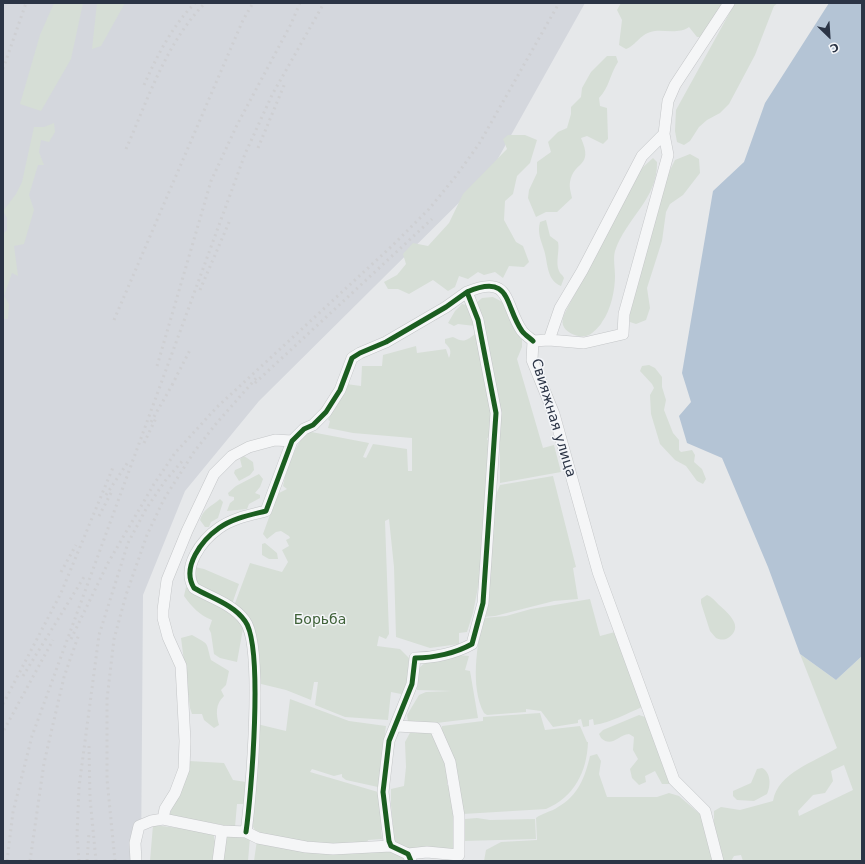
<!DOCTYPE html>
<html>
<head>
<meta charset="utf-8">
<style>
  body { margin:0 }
  #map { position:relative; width:865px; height:864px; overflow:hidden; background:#e6e8ea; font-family:"DejaVu Sans",sans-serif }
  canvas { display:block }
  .frame { position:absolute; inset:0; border:4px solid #2b3445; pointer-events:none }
  .north { position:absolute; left:809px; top:16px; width:40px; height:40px; -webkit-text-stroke:3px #f4f6f9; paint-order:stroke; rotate:155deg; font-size:11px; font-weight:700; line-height:16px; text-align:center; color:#2b3445 }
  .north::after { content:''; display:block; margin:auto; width:14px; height:18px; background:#2b3445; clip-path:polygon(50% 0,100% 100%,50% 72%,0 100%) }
</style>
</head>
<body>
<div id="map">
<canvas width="865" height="864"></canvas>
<div class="frame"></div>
<div class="north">С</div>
</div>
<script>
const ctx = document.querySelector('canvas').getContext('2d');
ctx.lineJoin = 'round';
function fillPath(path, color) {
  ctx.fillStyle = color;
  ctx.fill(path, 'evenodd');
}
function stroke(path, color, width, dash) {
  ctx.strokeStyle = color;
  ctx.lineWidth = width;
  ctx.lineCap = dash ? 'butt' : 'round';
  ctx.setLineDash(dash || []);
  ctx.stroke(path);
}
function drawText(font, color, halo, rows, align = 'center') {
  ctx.font = font + ' "DejaVu Sans",sans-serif';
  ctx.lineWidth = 3;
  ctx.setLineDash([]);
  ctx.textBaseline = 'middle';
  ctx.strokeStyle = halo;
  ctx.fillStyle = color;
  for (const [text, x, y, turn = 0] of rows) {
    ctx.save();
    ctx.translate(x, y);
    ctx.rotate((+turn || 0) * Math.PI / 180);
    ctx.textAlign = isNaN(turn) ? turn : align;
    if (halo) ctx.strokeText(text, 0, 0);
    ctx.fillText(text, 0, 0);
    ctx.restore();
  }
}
fillPath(new Path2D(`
  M3 3H585L491 171 259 401 185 491 143 595 141 861H3Z`), '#d4d7dd');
fillPath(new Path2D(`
  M54 3H83L71 59 41 111 20 104 40 35Z
  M97 3H125L101 46 92 49Z
  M621 3H724L702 37H697L689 27C679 34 666 30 655 31 640 33 637 45 626 49L619 45 622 20 617 10Z
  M735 3H778L774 6 755 55 729 104 720 113 707 120 699 127 690 141 684 145 677 142 675 131 676 110Z
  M607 56H616L618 62C610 74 609 88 599 98L600 106 607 108 608 139 603 144 587 136 581 138C594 168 574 160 570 182 569 187 571 193 572 198L557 212H546L536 217 528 198 529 190 537 173V162L551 152 548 142 558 132 567 128 571 114V107L581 97 582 88 591 72Z
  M54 123 55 132 49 142 41 140 39 152 44 165H38L29 195 34 210 24 244 14 246 18 276 12 273 4 296 9 304 8 319H3V234L7 230V218L3 211 16 194 22 182 34 127H44Z
  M508 135H525L537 140 530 163 517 176 513 194 505 201 504 220 516 242 523 246 529 262 524 267 509 266 503 278 495 272 484 275 478 272 468 279 459 276 455 287 448 291 433 280 409 294 398 289H388L384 282 397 275 406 264 403 254 413 243 428 246 449 223 463 194 507 149 503 139Z
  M690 154 699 159 700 173 683 195 670 204 666 212 662 241 647 288 650 308 646 320 636 324 630 322 629 314 668 174 675 160Z
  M653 158 657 162C658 199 626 218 615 251 613 258 615 268 615 276 615 290 611 310 602 322 600 326 593 333 589 335 581 339 566 334 563 325 561 319 566 311 569 305L642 168Z
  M546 220 550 236 558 242C560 250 555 263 559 271 560 274 563 275 564 278L561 286C546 280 548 262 544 250 541 240 537 233 540 222Z
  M493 297 506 304 517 333 522 339V347L517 359 543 448 554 445 561 472 500 483V413L476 303 482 298Z
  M462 304 470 306 475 326 458 324 454 326 448 323 455 311Z
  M475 334 491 400 492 432 487 439 490 443 479 582 473 613 467 632 459 633V644L430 648 396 637 394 567 389 519 385 521 389 634 386 639 379 636 377 646 400 649 409 658 406 695 391 692 388 720 345 717 315 705 318 682H314L311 700 286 690 257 683 256 667 234 606 250 563 282 572 288 562 282 550 289 546 286 540 290 538 289 536 281 531 276 532 267 539 263 534 276 498 279 493 287 489 283 486C287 466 295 448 306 431L369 443 363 457 366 458 373 444 407 449 408 471H412V438L353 433 328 428 330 421 328 420 346 384 361 386 362 366H382L383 355 416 346 417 353 446 349 449 358C452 351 450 348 445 343V339L453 337C464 343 466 341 475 334Z
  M649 365 655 368 662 377V387L666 400 664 410 673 433 679 440V450L681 452 692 450 695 455 694 462 702 469 706 479 703 484 697 481 686 466 675 460 660 444 651 414 650 395 654 388 652 384 640 371 642 366Z
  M244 456 253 462 254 470 250 475 239 481 234 473 235 470 242 467 240 459Z
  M259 474 263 479 260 487 255 493 260 495V498L249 504 247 509 227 511 230 503 234 500V497L229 496 228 493 236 486Z
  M553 476 576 567 573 568 578 599 554 601 495 616 484 617 491 563 496 495 500 485Z
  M220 499 223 502 218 518 211 522 209 527H205L200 520C203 509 212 506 220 499Z
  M265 543 277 553 278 559H269L262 555V544Z
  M195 567 204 569 239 584 232 604 195 583Z
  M186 587 206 599 223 606 244 623 237 662 220 658 214 654 211 633 209 629 212 620C199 615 192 607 184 596Z
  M707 595C712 597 715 601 719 605 728 613 745 627 728 638 724 640 721 640 716 638L710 631 701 603V599Z
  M590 599 600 636 615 632 642 707C626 714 612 722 594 725L593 719 589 720V726L583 727 581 719 578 720V723L553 727 541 711 526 709V712L487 715 484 713C470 687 477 645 483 618L506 616 531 609Z
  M192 635C210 646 205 639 211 660L229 671 226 685 221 690 224 696C215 704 216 715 219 725L214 728 204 720 202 714H192L190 708 181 638Z
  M800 654 836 680 862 656V861H743L741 855 734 856 731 861H721L714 828V811L721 807 740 810 773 801C778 772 815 762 837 748ZM844 765 853 790 799 816 798 811 813 795 825 793 833 781 831 771Z
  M469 656 465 670 470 671 478 718 428 724 408 722 407 715 419 695 426 692 452 691 417 690 419 668C432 655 452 655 469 656Z
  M290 699 349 721 386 726 378 787 346 780 342 777V774L334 776 312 769 310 772 378 792 386 828 381 830 382 839 368 840 367 843 308 844 256 832 252 825 257 724 286 731Z
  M540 713 545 730 580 726 587 742H588C587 772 574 797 546 809L463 814 441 734 442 726 483 721V717Z
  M639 715 648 718 671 779 669 784H662L655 771 645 776 646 782 639 785 632 778 630 769 638 759 633 750 634 737 629 734C618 735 612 748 601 738L599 734 603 730Z
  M411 731 432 733 447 768V785H452L453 817H457L458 850 407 848 396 843 394 838 391 805V789L404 786 406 767 405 742Z
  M597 754 601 761 599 774 607 797H657L669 793 679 796 702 816 715 861H484L486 850 501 842 537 840 536 818C542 813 551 812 558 807 578 796 585 777 590 756Z
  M189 761 224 763 233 780 246 782 244 804H237L235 827 169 816Z
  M762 768C771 772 771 786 767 794L754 801 737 800 733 796V791L751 783 757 769Z
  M477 818 490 820 535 819 536 839 463 841V823L465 819Z
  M153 825 213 832 216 846 214 861H150Z
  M229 834 250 837 248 861H222L225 840Z
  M257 840 389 850 405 855 407 861H254Z`), '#d6ded6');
fillPath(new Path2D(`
  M829 3H862V656L836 680 800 654 768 567 722 458 687 443 679 416 691 402 682 373 713 191 744 162 765 103Z`), '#b4c4d5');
const minor = new Path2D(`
  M549 340 560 308 582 271 642 156 664 134
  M533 341 532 360 554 414 598 572 674 780 705 811 718 861
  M533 341 549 340 584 343 623 334 624 314 668 155 664 134 668 101 675 85 729 3
  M396 726 435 728 450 762 459 816V855L427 852 408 854
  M163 819 165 809 175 793 184 769 185 741 181 666 168 637 163 618V610L167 580 187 531 214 474 232 456 249 447 275 440 292 441
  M246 832C251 797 264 646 245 621 233 604 211 598 194 588 181 567 202 540 219 528 233 518 250 515 266 511L292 441 304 429 313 425 326 412 340 390 352 358 360 353 386 342 446 307 467 292
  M136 861 135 843 139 826 151 821 163 819 222 831 246 832 258 838 306 847 333 849 391 846
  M218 861 222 831
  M411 861 408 854 391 846 389 841 383 792 389 741 412 684 415 658C434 658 456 653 472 644L483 603 496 413 478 320 467 292C512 273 504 305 522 331 525 335 530 338 533 341`);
stroke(minor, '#c4c6c8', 12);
stroke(minor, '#f5f6f7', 11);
stroke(new Path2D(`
  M3 69 26 3
  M144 85C157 56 172 26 195 3
  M258 148 285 83
  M126 149C148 99 166 43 205 3
  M200 290 230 220
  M114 320 243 20 253 3
  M157 366 211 181 237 125 291 24 300 3
  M255 383 432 219
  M172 385 191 348
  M151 422 175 380
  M144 443 156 418
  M106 495 128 462
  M99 516 112 491
  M61 572 76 545
  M71 639 108 563 154 484 175 453 216 408 393 245 429 209 456 176 479 144 559 3
  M23 676 84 577
  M3 704 61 593 114 465
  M4 730 53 640
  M89 746 90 798 96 861
  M7 861 13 812 32 736 245 154 272 95 324 3
  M30 861 44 763 64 677 79 634
  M79 861 77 836 79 787 99 635 128 543 146 509 165 481 184 459
  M87 861 89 832
  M115 861 107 779V699L114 639 126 595 147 535 164 499 194 452 215 425 258 376`), '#cecfd2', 3, [2, 4]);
stroke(new Path2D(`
  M246 832C251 797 264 646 245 621 233 604 211 598 194 588 181 567 202 540 219 528 233 518 250 515 266 511L292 441 304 429 313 425 326 412 340 390 352 358 360 353 386 342 446 307 467 292
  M411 861 408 854 391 846 389 841 383 792 389 741 412 684 415 658C434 658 456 653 472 644L483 603 496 413 478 320 467 292C512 273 504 305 522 331 525 335 530 338 533 341`), '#1b5e20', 5);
drawText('14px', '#2b3445', '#f4f6f9', [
  ["Свияжная улица",553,418,73]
]);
drawText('14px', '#3f6138', '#f4f6f9', [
  ["Борьба",320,620]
]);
</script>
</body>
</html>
